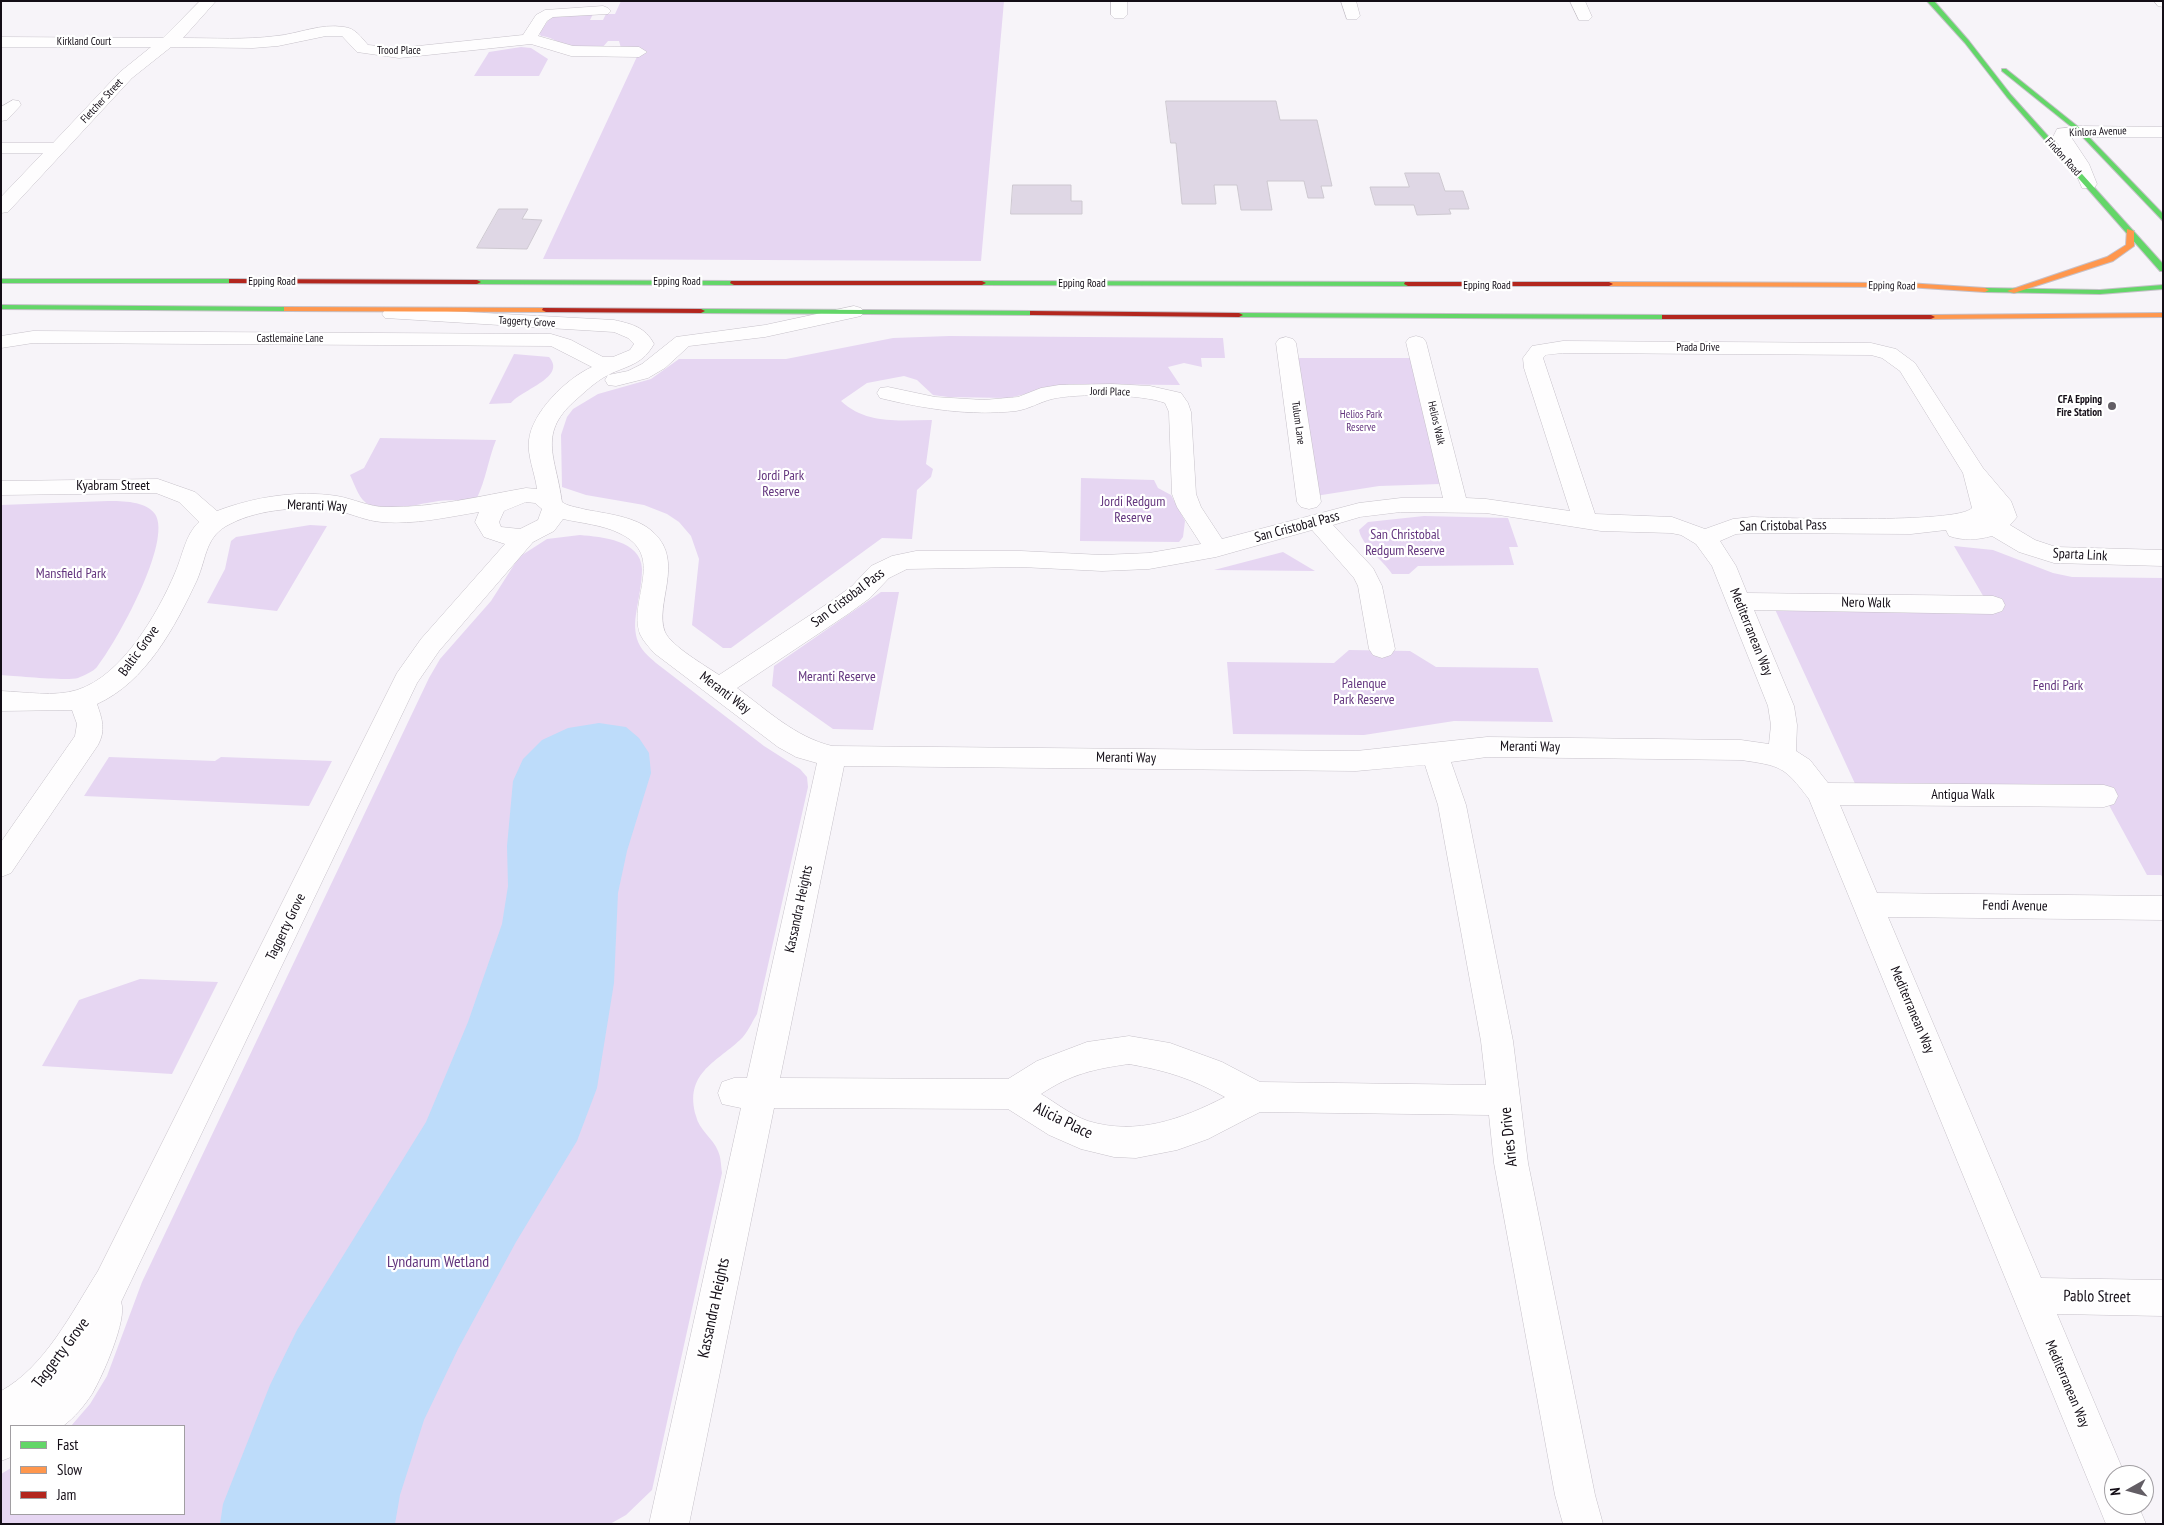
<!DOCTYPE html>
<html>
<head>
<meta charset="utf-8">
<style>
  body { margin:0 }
  #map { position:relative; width:2164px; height:1525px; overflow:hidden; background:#f7f4f9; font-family:"PT Sans Narrow",sans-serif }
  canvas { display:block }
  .frame { position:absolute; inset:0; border:2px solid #130d16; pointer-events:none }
  .legend { position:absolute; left:10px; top:1425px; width:175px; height:90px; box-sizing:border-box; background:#fff; border:1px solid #a19ea2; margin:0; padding:6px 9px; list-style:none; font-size:15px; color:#130d16 }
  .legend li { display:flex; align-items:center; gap:10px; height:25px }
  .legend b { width:25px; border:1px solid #a19ea2 }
  .north { position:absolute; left:2104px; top:1465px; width:50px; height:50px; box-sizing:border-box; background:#fff; border:1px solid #a19ea2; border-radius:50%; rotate:263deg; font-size:14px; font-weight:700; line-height:20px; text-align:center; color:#130d16 }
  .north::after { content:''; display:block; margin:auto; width:18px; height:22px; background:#635e65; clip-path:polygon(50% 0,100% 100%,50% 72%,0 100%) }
</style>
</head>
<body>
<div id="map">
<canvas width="2164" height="1525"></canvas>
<div class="frame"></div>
<ul class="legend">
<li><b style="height:6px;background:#63d668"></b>Fast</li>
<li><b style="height:6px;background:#ff974d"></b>Slow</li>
<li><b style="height:6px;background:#b3261e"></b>Jam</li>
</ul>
<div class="north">N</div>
</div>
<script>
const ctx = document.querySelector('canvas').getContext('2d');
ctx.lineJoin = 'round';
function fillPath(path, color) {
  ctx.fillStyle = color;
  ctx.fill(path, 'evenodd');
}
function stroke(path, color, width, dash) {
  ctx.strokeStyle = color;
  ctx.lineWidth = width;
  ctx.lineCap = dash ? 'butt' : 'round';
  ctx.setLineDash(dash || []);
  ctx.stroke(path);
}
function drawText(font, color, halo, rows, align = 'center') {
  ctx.font = font + ' "PT Sans Narrow",sans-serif';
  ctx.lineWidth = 4.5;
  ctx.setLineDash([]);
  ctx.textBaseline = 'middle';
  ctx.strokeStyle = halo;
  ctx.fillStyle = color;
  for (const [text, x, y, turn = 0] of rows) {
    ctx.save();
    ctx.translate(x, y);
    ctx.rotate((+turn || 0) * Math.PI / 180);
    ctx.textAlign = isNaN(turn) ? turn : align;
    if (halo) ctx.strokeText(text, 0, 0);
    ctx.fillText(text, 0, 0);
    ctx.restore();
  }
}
fillPath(new Path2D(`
  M621 1H1004L981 261 543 259 641 48H621L619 41H608L602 48C590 48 576 50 564 45 556 41 551 37 541 36L539 33 551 17 593 14 590 20H603L606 14H615Z
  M521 47 531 48 548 59 539 76H474L489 52Z
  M949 336 1223 338 1225 358H1201L1202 367 1184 363 1168 367 1180 385 1070 384 1008 398 948 397 933 395 917 380 904 376 867 383 841 401C867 425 899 420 932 420L926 464 933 469 931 477 917 490 912 539 882 538 731 648H723L692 625 699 559 691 536 679 522 667 514 644 505 586 495 562 487 561 435 567 417 573 409 598 394 651 379 679 359H786L893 338Z
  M514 354 549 357C567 377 523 389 511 403L489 404Z
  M1288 358H1411L1440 484 1379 486 1309 497Z
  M380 438 496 440C488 460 486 480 476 500 462 501 447 499 433 502 416 504 380 516 365 502 358 496 354 483 350 475L364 468Z
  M1081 478 1154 480 1158 488 1171 495 1185 521 1183 537 1179 542 1080 541Z
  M108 501C122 501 146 501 155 514 173 541 116 643 97 667 94 671 83 676 78 678 66 681 17 676 1 675V505Z
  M1424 516 1508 518 1518 547H1509L1514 565 1418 566 1409 574H1392C1383 560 1362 546 1359 530L1368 522Z
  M310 525 327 526 277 611 207 603 225 569 231 541 236 537Z
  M580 535C602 537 641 540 642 569 642 582 639 596 637 608 635 619 634 628 637 639 640 649 648 656 656 663L764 746 800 769 807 777 808 787 757 1014C752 1022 747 1034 740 1040 715 1063 684 1074 696 1116 699 1130 713 1138 718 1151 721 1157 721 1166 722 1173L652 1490 626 1515 610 1524H1V1474L11 1468V1514H184V1426H71L90 1404 107 1376 142 1282 429 678 440 659 491 601 519 557 547 539Z
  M1954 546 1993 550 2053 573 2072 577 2163 578V878L2161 875H2147L2104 796 1857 788 1773 605 1989 606Z
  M1283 552 1315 571 1214 570Z
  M881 592H899L873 730 833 729 772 686 774 666Z
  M1349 650 1410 651 1436 667 1538 668 1553 722 1454 721 1364 735 1233 734 1227 662 1334 663Z
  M109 757 215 761 221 757 332 761 309 806 84 796Z
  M140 979 218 982 172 1074 42 1066 79 1000Z`), '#e6d6f2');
fillPath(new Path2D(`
  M599 723 626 727 639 738 649 753 651 773 627 851 618 893 614 983 597 1088 577 1141 516 1242 458 1349 424 1420 400 1495 395 1524H220L223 1504 270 1385 297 1330 426 1122 468 1022 502 924 508 886 507 846 513 781 523 759 542 740 568 728Z`), '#bddcfa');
const building = new Path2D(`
  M1166 101H1276L1280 120H1317L1332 186H1321L1324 198H1308L1304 181H1267L1272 210H1241L1237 185H1214L1216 204H1182L1176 143H1171Z
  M1405 173H1439L1445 191H1463L1469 209H1449L1451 214 1417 215 1414 205H1375L1370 187H1409Z
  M1013 185H1071V201H1082V214H1011Z
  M499 209H528L522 219 542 220 527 249 477 248Z`);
fillPath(building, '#dfd7e5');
stroke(building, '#cdc8d0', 1);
const street = new Path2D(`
  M200 1H216L183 38C214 38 245 40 276 36 298 34 321 23 344 27 355 28 361 37 368 45L399 48 523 35 536 15 545 10 603 6 608 8 611 11 608 14 553 17 547 21 538 36 573 46 639 47 647 52 639 57 571 56 531 44 399 58 357 52 342 36H326L278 46 253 48 171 47 132 78 8 212 1 213V197L43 153H1V143H53L120 72 151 47H1V37L163 38Z
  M1111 1H1127V15L1124 18H1114L1111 15Z
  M1341 1H1356L1360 16 1357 19H1347Z
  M1570 1H1585L1592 17 1589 20H1579Z
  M2154 1H2163V7L2158 6Z
  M13 100 19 101 21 105 7 120 1 121V107Z
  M2080 126 2163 127V137H2071L2089 164 2097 184 2094 188H2082L2072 164 2053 137 2057 129Z
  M854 306 861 308 864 312 861 316 765 337 689 346 665 368 648 378 616 386 608 385 605 380 608 375 628 371 642 364 676 337 765 325Z
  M392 308 614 320C632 324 645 327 654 344 643 363 631 365 612 373 599 379 589 388 578 398 536 433 556 456 562 502 567 506 576 507 583 509 606 514 637 516 654 533 685 562 654 604 665 632 671 646 706 666 719 675L830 602 852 586 871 566 892 556 916 551H1021L1102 555 1149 553 1201 544 1177 507 1172 494 1169 412 1165 403C1142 394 1077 393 1052 399 1040 402 1029 409 1016 411 970 416 925 409 880 398L877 393 880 388 888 387 935 397 984 400 1018 397 1041 388 1059 385 1112 384 1150 386 1181 393 1188 403 1191 412 1196 494 1201 507 1222 539 1359 503 1401 498H1443L1406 342 1409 338 1416 336 1423 338 1426 342 1466 498 1486 499 1570 511 1524 368 1523 358 1532 346 1563 341 1871 343 1896 349 1915 363 1983 468 2011 501 2017 517 2010 525 2035 540 2056 547 2163 550V566L2054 563 2019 552 1992 536C1977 540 1964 541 1949 536L1946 530 1911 534 1752 533 1736 534 1720 541 1736 566 1747 593 1993 596 2002 599 2005 605 2002 611 1993 614 1754 610 1794 706 1797 725 1796 751 1810 760 1828 783 2104 785 2114 788 2118 796 2114 804 2104 807 1840 805 1877 893 2163 896V920L1888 917 2041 1278 2163 1280V1316L2057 1314 2125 1475H2114V1505H2138L2146 1524H2106L1809 799C1784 766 1781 766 1741 760L1487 757 1451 762 1466 805 1513 1041 1528 1163 1595 1495 1603 1524H1563L1555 1495 1494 1163 1489 1115 1260 1112 1208 1139 1177 1150 1136 1158 1114 1157 1081 1149 1049 1135 1008 1109 774 1108 689 1524H649L741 1108 722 1104 718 1093 722 1082 734 1078H747L817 763 796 757 778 747 654 653C650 648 643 641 640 634 628 599 667 555 619 533 603 525 581 523 563 519L554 531 533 542 439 651 417 683 121 1302C128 1319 102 1377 92 1394 84 1406 75 1417 63 1426H11V1457L1 1461V1391C45 1367 72 1312 98 1271L397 673 421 639 505 544 484 537 475 522 479 512C448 517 414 525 382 522 366 521 353 514 338 511 304 506 261 508 230 524 205 536 207 557 197 580 175 627 146 682 97 704 102 719 106 730 98 745L11 873 1 877V842L75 736 77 724 72 710 1 711V691C25 692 55 697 77 690 122 676 158 613 175 573 183 555 185 535 199 522L179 502 156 493 1 495V481L158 479 195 492 217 511C254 497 297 490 337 496 354 499 369 507 386 507 433 508 480 496 526 488L537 489C535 473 527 456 529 440 532 412 567 378 592 367L551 346 33 343 1 348V336L33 331 551 334 571 340 603 357H613L630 350 634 344 628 338 614 332 385 318 382 314 385 310ZM1563 353 1871 355 1882 358 1900 371 1963 473 1972 508C1958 524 1783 518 1752 517L1733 519 1705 529 1672 517 1595 514 1543 358 1546 355ZM526 502 535 503 542 509 538 520 520 529 501 527 499 522 504 511ZM1401 512 1486 513 1601 531 1671 533 1681 535 1696 544 1712 566 1768 706 1771 725 1769 744 1741 740 1487 737 1356 751 832 746C795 737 767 710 737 688L848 614 870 598 889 578 907 569 1021 567 1102 571 1149 569 1216 557 1312 530 1354 578 1358 586 1369 649 1373 655 1382 658 1391 655 1395 649 1382 586 1373 568 1333 525 1360 517ZM1425 765 1438 805 1481 1041 1486 1085 1260 1082 1222 1062 1170 1043 1129 1036 1087 1042 1037 1061 1008 1079 780 1078 844 766 1356 771ZM1129 1064C1168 1071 1190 1078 1225 1097 1182 1119 1137 1136 1088 1121 1071 1115 1056 1103 1041 1094 1071 1074 1094 1069 1129 1064Z
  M1286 337 1293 339 1296 343 1321 502 1317 507 1309 509 1301 507 1297 502 1276 343 1279 339Z`);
const fast = new Path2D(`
  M1927 1H1934L1969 41 2011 95 2163 264V271H2160L2007 97 1965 43Z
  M2002 69H2006L2082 130 2163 214V221L2078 132 2002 71Z
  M1 279H232L236 281 232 283H1Z
  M474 280 734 281 738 283 734 285 477 284H474Z
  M979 281 1408 282 1412 284 1408 286 982 285 978 283Z
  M2163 285V289L2100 294 1985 292 1981 290 1985 288 2100 290Z
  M1 305 287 307 291 309 287 311 1 309Z
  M698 309 1033 311 1037 313 1033 315 701 313H698Z
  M1236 313 1665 315 1669 317 1665 319 1239 317 1235 315Z`);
const slow = new Path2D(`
  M2127 229 2134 231V246L2113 261 2014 293 2007 291 2107 257 2126 245Z
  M1606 282 1907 283 1985 288 1989 290 1985 292 1907 287 1609 286 1605 284Z
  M284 307 546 308 550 310 546 312 287 311H284Z
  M2163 313V317L1931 319 1927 317 1931 315Z`);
const jam = new Path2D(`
  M229 279 477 280 481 282 477 284 232 283H229Z
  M731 281H982L986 283 982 285H734L730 283Z
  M1405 282H1609L1613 284 1609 286H1408L1404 284Z
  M543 308 701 309 705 311 701 313 546 312 542 310Z
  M1030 311 1239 313 1243 315 1239 317 1033 315H1030Z
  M1662 315H1931L1935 317 1931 319H1662Z`);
stroke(street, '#c6c1c9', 1);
stroke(fast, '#c6c1c9', 2);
stroke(slow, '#c6c1c9', 2);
stroke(jam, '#c6c1c9', 2);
fillPath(street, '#fefdfe');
fillPath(fast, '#63d668');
fillPath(slow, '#ff974d');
fillPath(jam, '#b3261e');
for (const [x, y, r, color] of [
  [2112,406,5,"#635e65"]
]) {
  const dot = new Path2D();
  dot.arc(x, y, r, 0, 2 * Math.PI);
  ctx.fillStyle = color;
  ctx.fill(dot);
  stroke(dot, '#fff', 2);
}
drawText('11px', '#130d16', '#fff', [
  ["Kirkland Court",84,42],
  ["Trood Place",399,51],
  ["Fletcher Street",102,101,-47],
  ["Kinlora Avenue",2098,132,-2],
  ["Findon Road",2063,157,48],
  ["Epping Road",272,282],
  ["Epping Road",677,282],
  ["Epping Road",1082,284],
  ["Epping Road",1487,286],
  ["Epping Road",1892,286,1],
  ["Taggerty Grove",527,322,3],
  ["Castlemaine Lane",290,339],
  ["Prada Drive",1698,348],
  ["Jordi Place",1110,392,1],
  ["Tulum Lane",1298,423,82],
  ["Helios Walk",1436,423,77]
]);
drawText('bold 11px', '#130d16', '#fff', [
  ["CFA Epping",2102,400],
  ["Fire Station",2102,413]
], 'right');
drawText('11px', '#63357e', '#fff', [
  ["Helios Park",1361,415],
  ["Reserve",1361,428]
]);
drawText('14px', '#63357e', '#fff', [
  ["Jordi Park",781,476],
  ["Reserve",781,492],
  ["Jordi Redgum",1133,502],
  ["Reserve",1133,518],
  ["San Christobal",1405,535],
  ["Redgum Reserve",1405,551],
  ["Mansfield Park",71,574],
  ["Meranti Reserve",837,677],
  ["Palenque",1364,684],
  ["Park Reserve",1364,700],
  ["Fendi Park",2058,686]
]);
drawText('14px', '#130d16', '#fff', [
  ["Kyabram Street",113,486],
  ["Meranti Way",317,506,2],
  ["San Cristobal Pass",1783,526,-1],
  ["San Cristobal Pass",1297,527,-15],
  ["Sparta Link",2080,555,3],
  ["San Cristobal Pass",848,598,-37],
  ["Nero Walk",1866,603,1],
  ["Mediterranean Way",1751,632,68],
  ["Baltic Grove",139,651,-54],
  ["Meranti Way",725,693,37],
  ["Meranti Way",1530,747,1],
  ["Meranti Way",1126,758,1],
  ["Antigua Walk",1963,795],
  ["Fendi Avenue",2015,906,1],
  ["Kassandra Heights",799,909,-78],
  ["Taggerty Grove",286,927,-64],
  ["Mediterranean Way",1912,1010,67],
  ["Mediterranean Way",2067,1384,67]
]);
drawText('16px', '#130d16', '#fff', [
  ["Alicia Place",1063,1121,26],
  ["Aries Drive",1509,1137,-96],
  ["Pablo Street",2097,1297,1],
  ["Kassandra Heights",714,1308,-78],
  ["Taggerty Grove",61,1353,-53]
]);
drawText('16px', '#63357e', '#fff', [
  ["Lyndarum Wetland",438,1262]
]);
</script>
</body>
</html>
